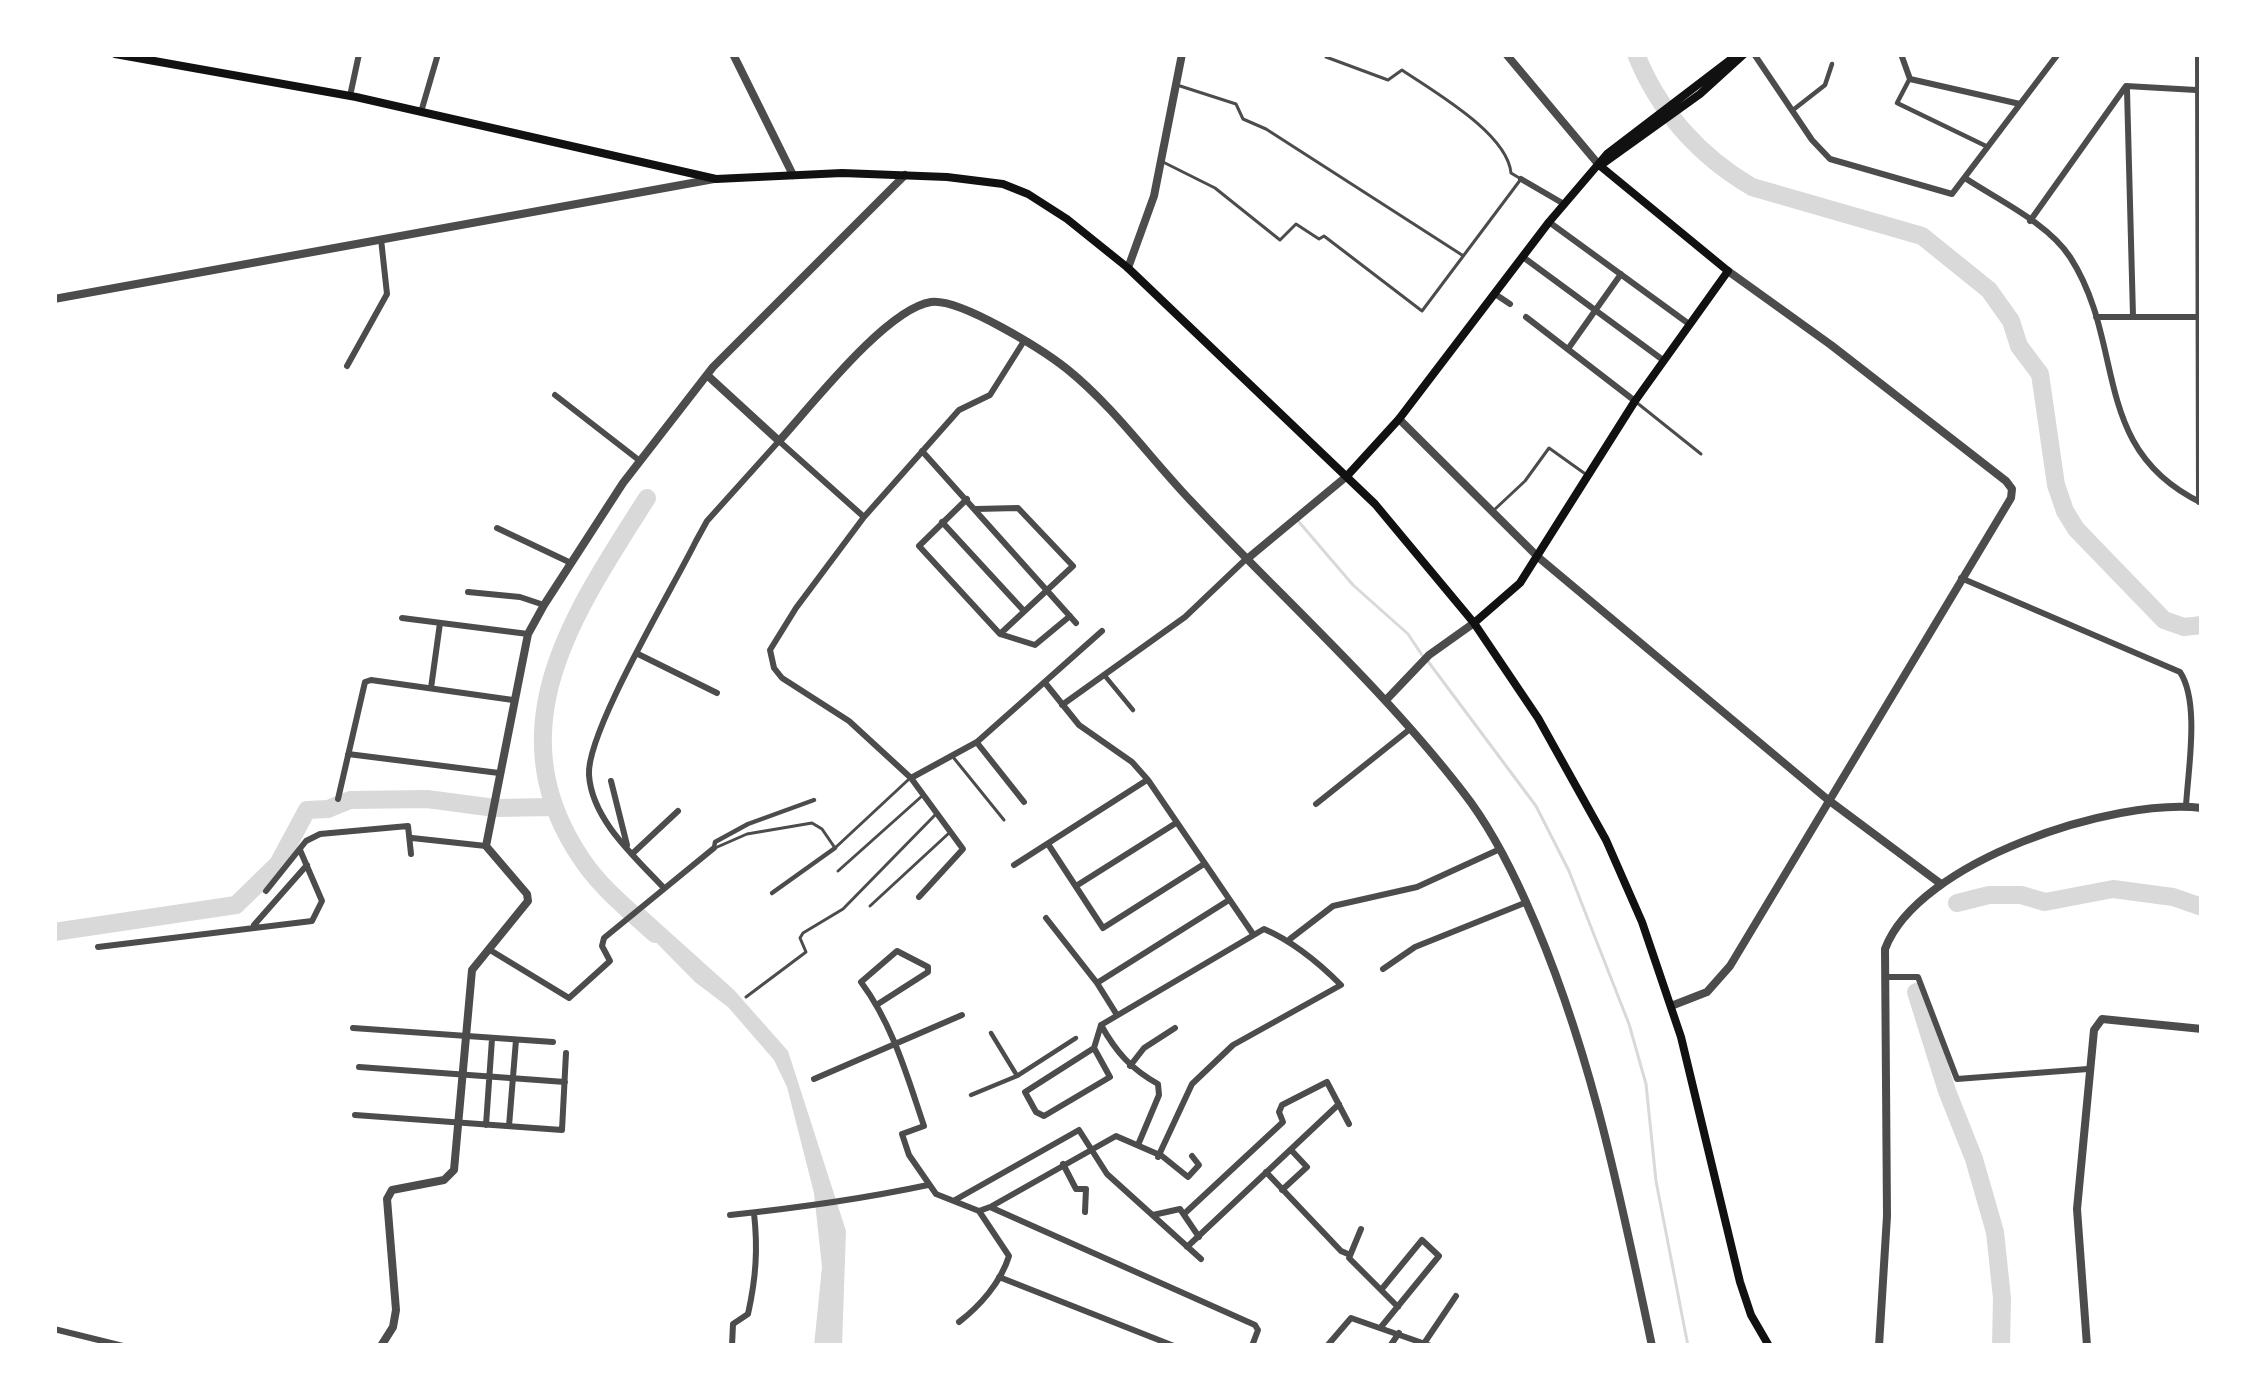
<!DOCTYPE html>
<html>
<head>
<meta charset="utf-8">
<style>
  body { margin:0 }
  #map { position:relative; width:2256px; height:1400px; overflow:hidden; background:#fff; font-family:Manrope,sans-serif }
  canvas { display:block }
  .frame { position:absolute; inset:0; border:57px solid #fff; pointer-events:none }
</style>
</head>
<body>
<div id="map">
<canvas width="2256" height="1400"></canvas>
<div class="frame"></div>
</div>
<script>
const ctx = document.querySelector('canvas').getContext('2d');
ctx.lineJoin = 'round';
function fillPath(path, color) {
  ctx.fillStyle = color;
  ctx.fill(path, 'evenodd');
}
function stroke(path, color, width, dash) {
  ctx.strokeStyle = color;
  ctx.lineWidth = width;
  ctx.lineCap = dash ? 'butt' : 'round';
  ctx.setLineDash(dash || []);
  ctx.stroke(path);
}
fillPath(new Path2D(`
  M644 909 734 990 788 1051 846 1231 842 1346H814L822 1267 814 1193 787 1087 774 1060 728 1007 695 982 633 919Z`), '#d9d9d9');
stroke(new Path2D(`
  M1299 522 1353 585 1408 634 1422 655
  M1427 660 1536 806 1569 871 1629 1024 1646 1084 1656 1181 1688 1346`), '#d9d9d9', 3);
stroke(new Path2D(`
  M1636 54C1658 110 1699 156 1752 187L1922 236 1989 290 2011 321 2019 346 2040 374 2056 485 2065 511 2076 529 2164 620 2184 627 2202 625
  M647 498C574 613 492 729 583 861 602 889 630 911 655 934
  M1957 903 1989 895H2021L2045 902 2113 889 2173 897 2202 907
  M54 932 236 905 278 864 307 810 328 809 350 800 427 799 495 808 552 807
  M1916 992 1947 1091 1974 1159 1995 1232 2002 1298 2001 1346`), '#d9d9d9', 18);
stroke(new Path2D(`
  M1177 85 1236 104 1243 119 1266 129 1462 255
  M1163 162 1215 188 1280 240 1296 224 1319 239 1324 236 1422 311 1521 179 1511 173C1507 133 1434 92 1402 70L1388 80 1326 57
  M1636 402 1701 454
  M1493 511 1525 481 1549 448 1584 473
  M953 757 1004 820
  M715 848 747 834 812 823 822 829 835 848 908 780
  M838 871 922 796
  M870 906 948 834
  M746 997 806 952 800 938 803 933 843 909 936 814`), '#4c4c4c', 3);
stroke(new Path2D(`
  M1909 80 1897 103 1988 147
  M1793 110 1825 85 1832 64
  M1105 676 1133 710
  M714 848 715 842 748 824 814 800
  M772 893 835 848
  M991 1033 1016 1074
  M971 1095 1017 1076 1076 1038`), '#4c4c4c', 4.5);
stroke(new Path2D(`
  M1754 54 1812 140 1830 159 1952 194 2058 54
  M1901 54 1910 79 2020 104
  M2198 54 2199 502
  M2127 90 2133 316
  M350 96 359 54
  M421 112 438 54
  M1965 178C1998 200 2048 223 2070 257 2127 345 2089 449 2202 503
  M1521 179 1564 204
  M2030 221 2126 86 2196 90
  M1549 222 1689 324
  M1523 257 1663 360
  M1495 294 1510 304
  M1526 317 1635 401
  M2096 317H2198
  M1568 349 1621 274
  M347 366 387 294 381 239
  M555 395 640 461
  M922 451 1076 623
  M967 499 919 546 1000 634 1035 645 1070 616
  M976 509 1018 508 1073 566 1000 634
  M942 522 1024 611
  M497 528 571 563
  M1961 578 2180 672C2200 702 2188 770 2186 806
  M468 592 520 597 544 605
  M402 618 528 634
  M638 654 717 693
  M1046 684 1079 725 1132 762 1148 780 1253 934
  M431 688 440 623
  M1062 705 1185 617 1246 559
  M978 744 1024 802
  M348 754 499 773
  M911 778 977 742 1102 631
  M611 781 627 845
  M338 799 365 682 371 680 513 700
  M1316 804 1410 729
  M412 838 486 846
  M1048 844 1103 928 1204 864
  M632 854 678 811
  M1014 865 1147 780
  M1076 886 1176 823
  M664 888C635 857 592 820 589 775 586 732 673 588 696 541L707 521 779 441 864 517
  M266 891 306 841 320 834 408 826 411 854
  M919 897 963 849 911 778 849 721 782 678 774 668 770 650 796 608 864 517 959 410 990 395 1024 341
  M1046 918 1097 983 1117 1015
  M254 925 307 865
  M1290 939 1333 906 1417 887 1500 849
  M98 947 312 921 322 901 300 850
  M490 950 569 998 610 961 602 946 604 938 714 848
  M1383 969 1415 947 1527 902
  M1887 977H1918L1957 1079 2088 1069
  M1097 983 1229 900
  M878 1004 928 972V967L897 951 861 982C893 1025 907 1076 924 1126L902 1134 909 1155 936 1194 979 1211 1009 1256C1001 1282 980 1306 959 1322
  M1101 1025 1264 929C1292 941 1317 961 1341 985L1233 1045 1192 1084 1158 1157
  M1101 1025C1116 1052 1131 1069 1158 1084L1159 1095 1138 1145
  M353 1028 553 1042
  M1094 1048 1025 1092 1036 1112 1044 1116 1110 1077 1094 1048 1101 1025
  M1130 1066 1144 1048 1175 1028
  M359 1067 565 1082
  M814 1079 962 1015
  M355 1115 562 1130 566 1053
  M486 1125 492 1039
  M509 1126 516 1040
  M1063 1164 1076 1189H1086L1085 1212
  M1266 1172 1341 1251 1348 1254
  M1282 1190 1307 1167 1292 1151
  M955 1200 1079 1130 1107 1174 1201 1259
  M992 1206 1116 1136 1162 1156 1188 1177 1199 1165 1192 1156
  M979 1211 990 1207 1255 1325 1258 1330 1252 1346
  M1184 1214 1283 1122 1279 1112 1282 1105 1327 1082 1349 1124
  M730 1215C797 1208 862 1199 928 1185
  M1153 1215 1180 1209 1199 1237
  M1361 1229 1349 1258 1398 1307
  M1187 1247 1339 1104
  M999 1277 1174 1346
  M1381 1290 1422 1240 1439 1256 1381 1327
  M54 1329 123 1346
  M1425 1342 1456 1296
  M732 1346 733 1324 748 1314C756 1278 758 1249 754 1213
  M1327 1346 1351 1318 1431 1346
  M1390 1346 1399 1333`), '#4c4c4c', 6);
stroke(new Path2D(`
  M733 54 793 175
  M1506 54 1599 165
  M1128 268 1154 196 1182 54
  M54 299 714 179
  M707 375 779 441C811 406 886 309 931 302 960 298 1043 350 1067 369 1114 407 1150 458 1191 501 1282 598 1382 687 1463 792 1489 825 1509 864 1526 902 1590 1044 1620 1195 1652 1346
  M1399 419 1538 557 1827 799 1941 884
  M1247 559 1347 476
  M1387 699 1429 655 1474 623
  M1671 1006 1707 992 1730 966 2011 498 2012 489 2006 481 1831 345 1728 271
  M381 1346 393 1327 396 1310 387 1199 392 1190 444 1180 454 1170 472 970 528 901 527 894 486 846 528 634 544 605 623 483 713 367 905 175
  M1879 1346 1887 1216 1885 949C1918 861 2115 797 2202 808
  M2087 1346 2077 1209 2094 1030 2102 1019 2202 1029`), '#4c4c4c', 8);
stroke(new Path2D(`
  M115 54 356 97 716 179 842 173 947 177 1003 184 1028 194 1067 219 1128 268 1375 504 1474 623 1538 718 1606 840 1642 922 1681 1037 1740 1282 1751 1315 1769 1346
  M1601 165 1700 94 1744 54
  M1347 476 1399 419 1549 222 1607 154 1738 54
  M1474 623 1520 583 1635 401 1728 271 1599 165`), '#111', 8);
</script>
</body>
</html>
